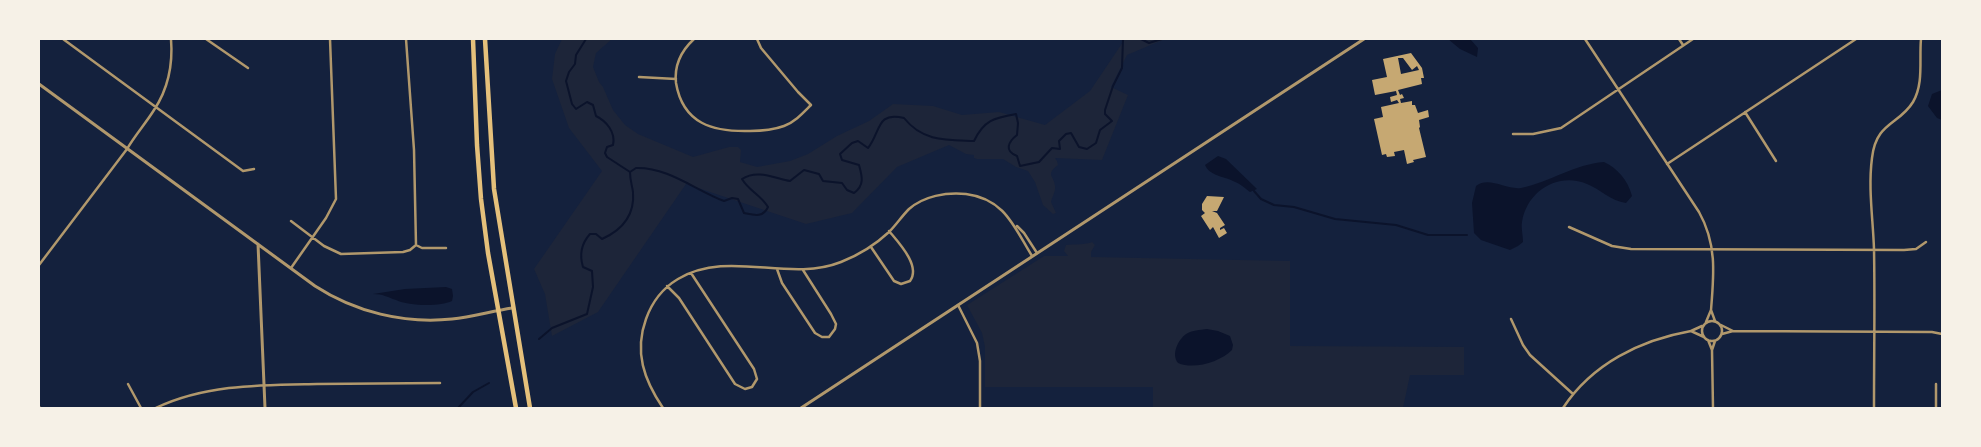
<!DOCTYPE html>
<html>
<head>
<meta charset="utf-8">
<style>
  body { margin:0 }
  #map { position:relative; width:1981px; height:447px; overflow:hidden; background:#14213d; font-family:Signika,sans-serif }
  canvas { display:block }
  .frame { position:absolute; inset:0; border:40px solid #f6f1e7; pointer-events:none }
</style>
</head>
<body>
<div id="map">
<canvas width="1981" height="447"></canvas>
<div class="frame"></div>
</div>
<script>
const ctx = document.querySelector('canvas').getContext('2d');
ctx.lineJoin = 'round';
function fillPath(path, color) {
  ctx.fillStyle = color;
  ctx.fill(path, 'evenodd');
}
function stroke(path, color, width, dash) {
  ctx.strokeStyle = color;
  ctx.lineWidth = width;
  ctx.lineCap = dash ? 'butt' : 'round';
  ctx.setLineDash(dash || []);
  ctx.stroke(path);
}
fillPath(new Path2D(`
  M562 39H612L596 53 593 67 599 82 603 87 613 110 625 125 638 134 693 157 729 147H738L741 150 740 162 757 167 790 161 808 154 837 136 869 121 893 104 933 106 962 115 999 112 1045 125 1090 91 1125 39H1165L1127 55 1111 87 1128 95 1102 160 1055 158 1057 161 1058 165C1045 175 1054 175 1055 186 1056 191 1052 197 1051 202L1056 213 1053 214 1043 205 1035 182 1028 171 1016 167 1003 159H977L974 158V155L966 154 949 145 897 167 852 213 806 224 686 184 598 312 552 336 545 294 534 269 602 171 569 128 552 79 555 54Z
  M1092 242 1095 245 1091 252V257L1290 261V346L1464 347V375H1410L1403 408H1153V387H985V347L982 333 967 305 1044 256H1068L1064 251 1066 245C1074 244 1086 245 1092 242Z`), '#1d2539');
fillPath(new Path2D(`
  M1448 39H1470L1478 48 1477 57 1460 49Z
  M1942 90V120L1937 118 1928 106 1932 94Z
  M1218 156 1226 159 1257 189 1250 192C1245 188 1239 183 1233 181 1223 176 1210 176 1205 165Z
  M1604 162C1617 168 1628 180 1632 196L1626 203C1611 201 1600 189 1587 184 1558 172 1527 191 1522 222 1521 228 1523 235 1523 242L1518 246 1510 250 1481 240 1474 233 1472 203 1476 186C1489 176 1506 190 1521 188 1550 182 1575 164 1604 162Z
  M446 287 452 289 453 296 452 301C439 307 409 306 396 300 387 297 383 294 373 294L405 289Z
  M1207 329 1218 331 1230 336 1233 345 1232 350C1220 362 1194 370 1178 363 1171 354 1178 340 1186 334 1192 330 1200 330 1207 329Z`), '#0b132b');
stroke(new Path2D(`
  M586 39 576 55 575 64 569 72 566 81 572 104 576 109 587 102 593 105 596 116C606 121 616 132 613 145L607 147 605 153 607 157 630 172
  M1141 39 1149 43 1162 39
  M1254 191 1261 199 1274 205 1294 207 1335 219 1396 225 1428 235H1467
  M539 339 552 328 587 314 593 287 592 271 583 267C579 254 581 244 590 234H596L602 239C622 230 635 216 633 192 632 185 630 180 630 172L636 168C668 167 695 190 724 201L732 198 738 199 744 213C754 215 763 218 768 207 761 195 749 191 742 179 757 169 774 178 790 181L804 170 819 174 823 181 842 183 847 190 854 193C865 185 862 176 859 165L842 160 840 154 852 143 858 141 868 148C881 132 876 111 904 118 923 142 947 140 974 141 984 120 994 118 1016 114L1018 123 1017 135C1008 142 1004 151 1017 156L1020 166 1039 162 1052 148 1060 149 1059 141 1066 134 1071 133 1079 147 1087 149 1096 143 1100 130 1112 121 1105 114V110L1113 86 1122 68 1123 39
  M458 408 473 392 489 383`), '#0b132b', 2);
fillPath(new Path2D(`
  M1411 53 1422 68 1424 78H1421L1422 84 1398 90 1400 95 1402 94 1404 98 1400 99 1401 103 1412 101V105H1415L1418 113 1428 110 1429 117 1419 120 1420 127 1419 128 1426 157 1413 160 1414 162 1407 164 1404 150 1394 152 1395 156 1387 157 1386 154 1382 155 1374 119 1383 117 1381 107 1399 103 1397 100 1391 102 1390 97 1397 95 1396 91 1375 95 1372 80 1387 77 1383 59ZM1398 58H1403L1412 70 1417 66 1419 70 1401 74Z
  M1207 196 1224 197 1217 211H1212L1217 213 1225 225 1220 228V230L1224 228 1227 233 1219 238 1213 227 1210 230 1201 216 1205 213 1202 210V204Z`), '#c6a872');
stroke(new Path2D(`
  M63 39 243 171 254 169
  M206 39 248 68
  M406 39 414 150 416 245
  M694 39C681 51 674 65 676 83 683 124 713 132 750 131 762 131 773 130 784 126 795 122 803 113 811 105L798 92 761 48 757 39
  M1585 39 1699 212C1717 244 1714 274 1711 310
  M1679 39 1683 45
  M639 77 676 79
  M1745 112 1776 161
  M1513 134H1533L1561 128 1693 39
  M1667 164 1856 39
  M291 221 324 246 341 254 403 252 410 250 416 245 422 248H446
  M1017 226 1024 233 1037 253
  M1569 227 1612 246 1631 249 1904 250 1916 249 1926 242
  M871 247 894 281 901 284 910 281C921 266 899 243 889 231
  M39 265 127 149C135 135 146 123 154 110 168 89 173 64 171 39
  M291 268 326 218 336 199 330 39
  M777 269 782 283 815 333 822 337H829L835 329 836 324 831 314 803 270
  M667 286 679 298 735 384 745 389 752 387 757 379 754 369 691 273
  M958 305 977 343 980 361V408
  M1511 319 1523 345 1530 355 1573 394
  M1702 331a10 10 0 1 1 20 0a10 10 0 1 1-20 0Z
  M1706 322 1711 310 1715 321
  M1721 325 1733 331 1722 334
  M1702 326 1691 331 1704 337
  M1733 331 1932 332 1942 334
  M1708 340 1712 350 1715 341
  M1712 350 1713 408
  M128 384 141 408
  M1936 384V408
  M39 407 40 408
  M156 408C206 384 263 385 317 384 358 384 399 383 440 383
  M663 408C644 380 634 352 646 319 652 302 663 288 678 279 729 249 788 283 841 262 859 255 875 245 889 232 896 225 902 216 909 209 924 196 946 192 966 194 1005 199 1014 227 1032 256
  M1563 408C1592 364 1640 340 1691 331
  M1874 408C1874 355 1875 302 1874 249 1873 219 1868 188 1872 158 1876 122 1899 125 1913 102 1924 83 1919 60 1921 39`), '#b1986c', 2.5);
stroke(new Path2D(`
  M39 84 315 286C355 312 404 324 452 319 472 317 492 311 512 308
  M258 244 265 408
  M801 408 1364 39`), '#b1986c', 3);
stroke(new Path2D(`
  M473 39 477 145 481 199 488 253 516 408
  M485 39 494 189 530 408`), '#e5c07b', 4.5);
</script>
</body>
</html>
